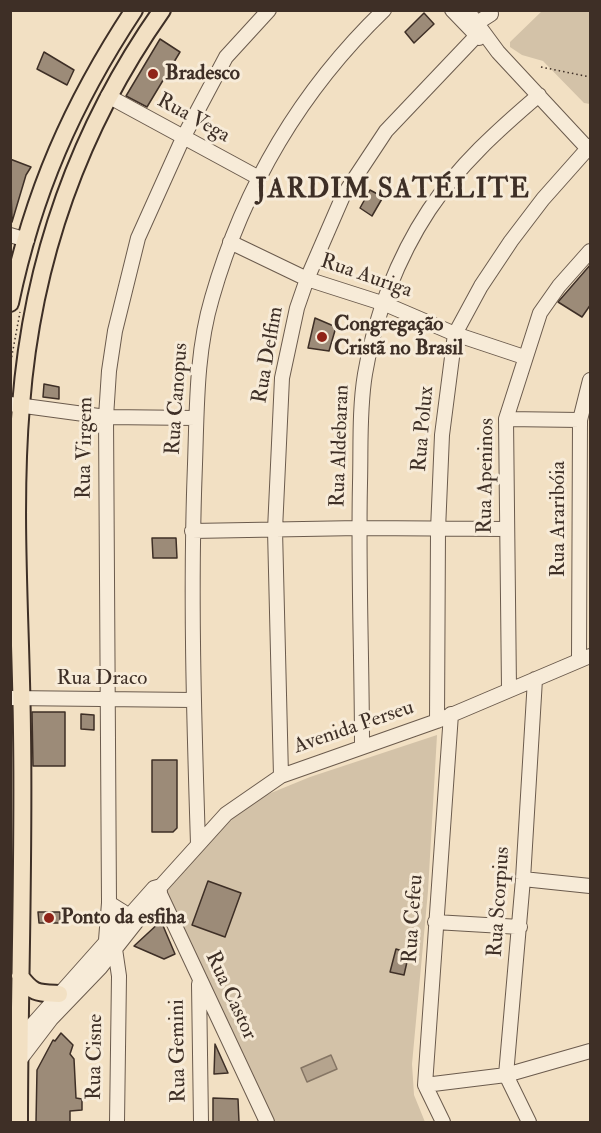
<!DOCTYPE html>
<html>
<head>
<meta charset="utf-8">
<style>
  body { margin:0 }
  #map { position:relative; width:601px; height:1133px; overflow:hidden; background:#f2e0c3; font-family:"IM FELL Double Pica",serif }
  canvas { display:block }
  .frame { position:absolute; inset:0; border:12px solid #3e2f26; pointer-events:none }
</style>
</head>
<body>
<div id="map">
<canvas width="601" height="1133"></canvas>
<div class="frame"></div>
</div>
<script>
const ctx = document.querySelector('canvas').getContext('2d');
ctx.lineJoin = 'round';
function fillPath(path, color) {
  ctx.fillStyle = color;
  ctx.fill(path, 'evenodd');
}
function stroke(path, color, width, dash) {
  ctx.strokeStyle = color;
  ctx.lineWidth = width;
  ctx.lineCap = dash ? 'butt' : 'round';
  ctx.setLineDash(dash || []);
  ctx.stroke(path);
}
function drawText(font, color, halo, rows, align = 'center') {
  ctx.font = font + ' "IM FELL Double Pica",serif';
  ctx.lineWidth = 6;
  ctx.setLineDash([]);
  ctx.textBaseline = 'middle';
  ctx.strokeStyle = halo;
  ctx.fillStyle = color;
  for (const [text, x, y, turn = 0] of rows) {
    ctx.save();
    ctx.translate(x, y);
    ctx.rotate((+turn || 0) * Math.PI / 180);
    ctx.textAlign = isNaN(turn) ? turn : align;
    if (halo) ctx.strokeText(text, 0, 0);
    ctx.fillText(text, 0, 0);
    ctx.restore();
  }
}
fillPath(new Path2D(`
  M542 11H590V104L584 103 543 61 522 55 510 47V42Z
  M437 735 428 891 412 1064 414 1095 425 1122H272L164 888 230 819 266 795 310 777Z`), '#d3c2a8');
const water = new Path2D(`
  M331 1055 337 1069 307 1082 301 1068Z`);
fillPath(water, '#b5a48e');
stroke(water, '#857564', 1.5);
const building = new Path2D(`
  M424 13 434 24 414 43 405 32Z
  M160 39 180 52 147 107 126 96Z
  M44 52 74 70 67 85 37 69Z
  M10 159 31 167 26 175 12 222Z
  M370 190 383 197 372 216 360 208Z
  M591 264V304L582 317 558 302Z
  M315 318 336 327 329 351 308 348Z
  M44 384 59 387V399L43 397Z
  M152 538H176L177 558H153Z
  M32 712H65V766H33Z
  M81 714 94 715V730L81 729Z
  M152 760H177V828L173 832H152Z
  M208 881 241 893 225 937 192 925Z
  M38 912H60V923H39Z
  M161 921 175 954 164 959 134 946Z
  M396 949 409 953 404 975 390 972Z
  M61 1033 73 1045 70 1054 74 1059 76 1098 82 1099V1110L70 1111V1122H36L37 1070 53 1040 55 1041Z
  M215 1044 228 1073 214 1074Z
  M213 1098 238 1099 239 1122H213Z`);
fillPath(building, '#9c8b78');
stroke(building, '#3e2f26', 1.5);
const minor = new Path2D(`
  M452 10 479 38
  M467 10 498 52 590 151
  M477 23 491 14
  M108 96 259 178
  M10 235 27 240
  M230 242 307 279 385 304 455 334 524 357
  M10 404 106 417 196 418
  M506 419 580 420
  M192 531 359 528 506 529
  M579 660 580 420 590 380
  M509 689 506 419 540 313 559 286 590 251
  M10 698 193 700
  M437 721 438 530 442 435 455 334 481 286 511 241 543 199 590 146
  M362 747C362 659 358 571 360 483 361 448 359 410 365 374 374 318 398 257 429 210 459 165 498 130 539 95
  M281 776 275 530 282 378 297 308 307 279 343 196 386 131 482 30
  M198 844C194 718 190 591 195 464 197 408 196 352 212 298 244 186 300 91 384 10
  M523 879 590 886
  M154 888 160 894 267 1122
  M109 903 106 940 115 949 119 976 117 1122
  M128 915 109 903 106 417 109 371 115 331 138 238 183 138 226 57 269 10
  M435 922 520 927
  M199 984 201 1122
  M10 1050 154 888 161 886 226 814 281 776 437 721 590 656
  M19 1061 51 1019 100 968 160 892
  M425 1085 506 1075 590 1051
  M443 1122 425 1085 451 714
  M529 1122 506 1075 523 879 535 679`);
const major = new Path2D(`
  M10 303C33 193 72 104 134 10
  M20 976C33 994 38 993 59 994
  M19 1122C19 992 24 862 22 732 21 624 12 513 21 405 32 262 79 128 162 10`);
stroke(minor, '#6b5b4d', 16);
stroke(major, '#3e2f26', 20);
stroke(new Path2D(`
  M541 67 590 77
  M10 366 20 312`), '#3e2f26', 1.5, [1.5, 3]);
stroke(minor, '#f7ebd8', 14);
stroke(major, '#f2e0c3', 16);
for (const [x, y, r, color] of [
  [153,74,6,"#8f2418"],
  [322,337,6,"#8f2418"],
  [49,918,6,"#8f2418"]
]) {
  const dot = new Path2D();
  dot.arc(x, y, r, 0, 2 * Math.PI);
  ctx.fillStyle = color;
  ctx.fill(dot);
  stroke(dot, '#f7ebd8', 2);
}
drawText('bold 21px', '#3e2f26', '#f7ebd8', [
  ["Bradesco",165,74],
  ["Congregação",334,325],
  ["Cristã no Brasil",334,349],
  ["Ponto da esfiha",61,918]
], 'left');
drawText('21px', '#3e2f26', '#f7ebd8', [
  ["Rua Vega",193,119,29],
  ["Rua Auriga",366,277,19],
  ["Rua Delfim",269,355,-80],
  ["Rua Canopus",178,399,-86],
  ["Rua Polux",424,429,-85],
  ["Rua Aldebaran",341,446,-88],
  ["Rua Virgem",86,448,-89],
  ["Rua Apeninos",487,476,-89],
  ["Rua Araribóia",559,519,-90],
  ["Rua Draco",102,679],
  ["Avenida Perseu",354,728,-19],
  ["Rua Scorpius",500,902,-86],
  ["Rua Cefeu",414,919,-86],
  ["Rua Castor",230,996,65],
  ["Rua Gemini",179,1051,-91],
  ["Rua Cisne",96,1057,-89]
]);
ctx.letterSpacing = '1.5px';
drawText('bold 27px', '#3e2f26', '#f7ebd8', [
  ["JARDIM SATÉLITE",393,191]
]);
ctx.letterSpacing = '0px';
</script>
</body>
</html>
